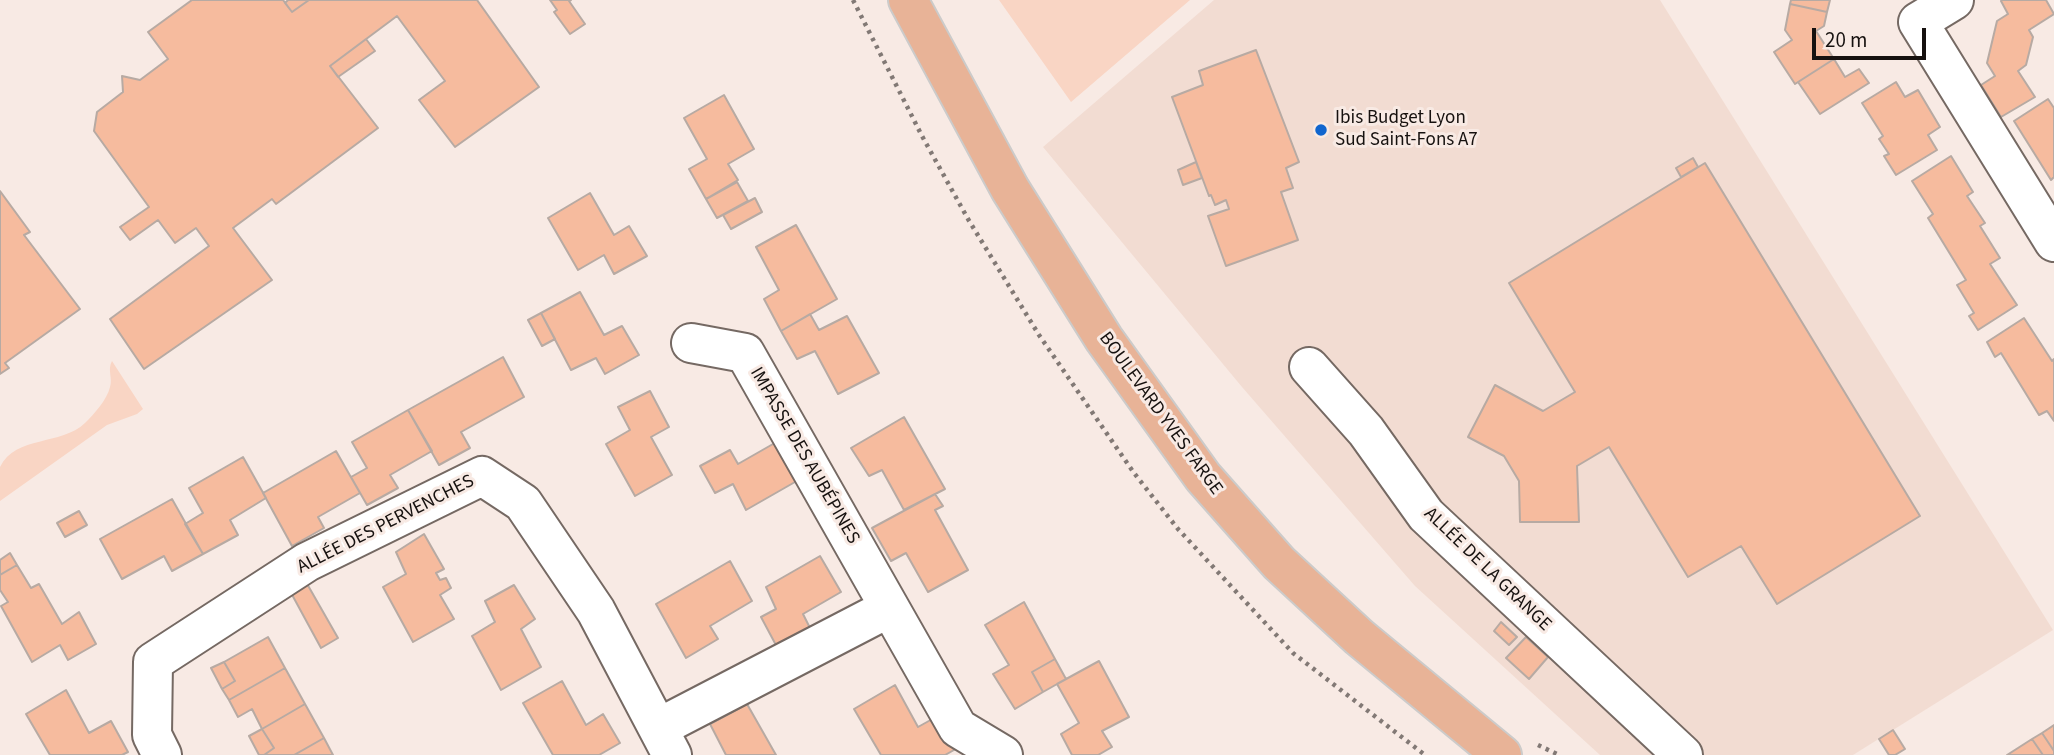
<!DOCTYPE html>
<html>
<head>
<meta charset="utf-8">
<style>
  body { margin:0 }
  #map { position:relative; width:2054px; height:755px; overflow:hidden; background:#f8eae4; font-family:"Source Sans 3",sans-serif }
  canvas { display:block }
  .scale { position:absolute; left:1812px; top:28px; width:114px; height:32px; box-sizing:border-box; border:4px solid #16110f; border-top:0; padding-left:9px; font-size:21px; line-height:24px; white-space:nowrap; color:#16110f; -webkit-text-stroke:5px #f8eae4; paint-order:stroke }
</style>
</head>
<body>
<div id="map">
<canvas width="2054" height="755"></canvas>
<div class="scale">20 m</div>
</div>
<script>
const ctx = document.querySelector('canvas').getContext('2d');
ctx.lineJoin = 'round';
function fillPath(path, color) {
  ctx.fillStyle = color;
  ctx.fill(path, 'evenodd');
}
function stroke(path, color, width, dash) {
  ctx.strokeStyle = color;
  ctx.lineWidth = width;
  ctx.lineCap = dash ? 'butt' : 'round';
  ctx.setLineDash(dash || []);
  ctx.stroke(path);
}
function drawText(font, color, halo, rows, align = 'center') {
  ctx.font = font + ' "Source Sans 3",sans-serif';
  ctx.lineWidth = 6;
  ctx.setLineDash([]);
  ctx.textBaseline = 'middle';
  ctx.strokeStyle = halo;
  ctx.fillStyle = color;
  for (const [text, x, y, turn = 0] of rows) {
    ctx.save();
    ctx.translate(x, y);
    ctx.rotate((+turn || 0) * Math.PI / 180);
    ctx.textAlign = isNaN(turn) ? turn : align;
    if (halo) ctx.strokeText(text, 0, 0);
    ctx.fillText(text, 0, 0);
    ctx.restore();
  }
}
fillPath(new Path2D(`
  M1214 0H1660L2053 630 1853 755H1600L1415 586 1242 387 1043 147Z`), '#f2dcd2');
fillPath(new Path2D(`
  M999 0H1190L1071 102Z
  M112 361 143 409 137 414 107 425 0 501V467C16 435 61 446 85 423 94 414 107 400 110 387 113 378 107 370 112 361Z`), '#f9d5c4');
const building = new Path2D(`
  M192 0H283L292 12 309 0H477L539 87 455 147 419 100 445 81 397 16 330 66 378 128 276 204 272 199 233 228 272 280 144 369 110 319 209 246 196 228 175 243 158 220 130 240 120 227 149 207 94 131 97 112 123 92 122 76 140 80 168 59 148 32Z
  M288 0H309L292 12 285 3Z
  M550 0H571L569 1 585 24 570 34 554 12 557 10Z
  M1791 0H1830L1827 12 1790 4Z
  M2002 0H2046L2054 14 2029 30 2033 37 2026 65 2018 71 2035 97 2001 117 1981 85 1995 76 1987 63 1997 21 2008 14 2001 1Z
  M1790 4 1827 12 1824 26 1816 31 1834 59 1795 84 1774 52 1792 40 1785 30Z
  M366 39 375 51 338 77 330 66Z
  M1256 50 1299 162 1286 168 1293 188 1281 192 1298 240 1226 266 1208 216 1229 209 1226 200 1215 205 1211 195 1209 196 1172 97 1203 85 1199 71Z
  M1834 59 1845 77 1859 69 1869 83 1820 114 1798 82Z
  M1896 82 1905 97 1918 90 1940 127 1928 135 1937 150 1896 175 1884 156 1889 154 1879 139 1883 136 1862 103Z
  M724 95 754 149 728 164 738 180 706 199 689 169 707 159 684 118Z
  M2048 99 2054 108V177L2051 180 2014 121Z
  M1951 156 1973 192 1967 196 1985 223 1980 226 2000 258 1990 264 2017 305 1978 330 1969 316 1974 313 1957 285 1966 280 1928 218 1933 214 1912 181Z
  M1693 158 1698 167 1681 177 1676 168Z
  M1196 162 1202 178 1183 185 1178 170Z
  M1705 163 1920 516 1777 604 1741 546 1688 577 1609 447 1577 466 1579 522H1520L1519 481 1504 456 1468 437 1495 385 1543 411 1575 392 1509 283Z
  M737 182 748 201 717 218 706 199Z
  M0 191 30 232 24 235 80 309 5 363 9 368 0 374Z
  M590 193 614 235 629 226 647 256 614 274 604 255 578 270 548 218Z
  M755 198 762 212 731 229 723 215Z
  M796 225 837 299 781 331 764 299 779 290 756 247Z
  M580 292 604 335 622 326 639 355 605 374 596 358 571 370 541 313Z
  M541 313 555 339 542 346 528 320Z
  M810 314 819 330 847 316 879 373 838 394 815 351 797 359 781 331Z
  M2024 318 2052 361 2054 359V421L2047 411 2039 415 2001 353 1995 357 1987 342Z
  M503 357 524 397 461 432 470 448 439 465 408 410Z
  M650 391 669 427 651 437 672 475 635 496 606 444 630 430 618 407Z
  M408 410 432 451 390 475 398 488 367 505 351 477 367 468 352 442Z
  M904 417 945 489 904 510 882 470 869 476 851 448Z
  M780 440 802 478 746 510 733 484 715 493 700 466 730 450 738 464Z
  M336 451 360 493 318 517 324 528 292 546 263 493Z
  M243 457 266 498 230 520 238 535 203 554 185 524 203 513 189 488Z
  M935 494 943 506 935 510 968 570 928 592 906 553 891 561 872 528Z
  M172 499 203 554 172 571 164 556 122 579 100 539Z
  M79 511 87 525 65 537 57 523Z
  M424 534 444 569 436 573 440 580 446 578 451 588 440 595 454 619 413 642 383 587 406 574 396 552Z
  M10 553 17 565 0 575V560Z
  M820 556 841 592 803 614 810 628 777 647 761 617 776 609 766 587Z
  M730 561 752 601 710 626 718 639 686 658 656 604Z
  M17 565 31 588 39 584 62 624 79 612 96 644 68 660 60 645 32 662 1 606 8 602 0 590V575Z
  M306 582 338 638 321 648 290 591Z
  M514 585 535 619 521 629 541 667 501 690 472 636 495 622 485 601Z
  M1024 602 1055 659 1032 672 1043 692 1015 709 993 674 1009 665 985 625Z
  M1501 622 1517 637 1509 645 1494 631Z
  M268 637 285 668 229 700 222 689 235 681 224 662Z
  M1526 637 1548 657 1529 679 1506 658Z
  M1055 659 1066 679 1043 692 1032 672Z
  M1099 661 1129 717 1102 731 1112 747 1098 755H1072L1061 734 1079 723 1057 684Z
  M224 662 235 681 222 689 211 668Z
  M285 668 305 704 262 729 252 709 238 717 229 700Z
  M562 681 586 725 603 714 620 743 599 755H553L523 703Z
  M895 685 918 727 936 717 954 750 945 755H881L854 709Z
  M66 690 89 733 111 721 128 752 122 755H50L26 714Z
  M305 704 324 738 294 755H264L274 748 262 729Z
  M747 704 776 755H726L710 724Z
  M2054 725V751L2042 733Z
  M262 729 274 748 264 755H259L249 736Z
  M1893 730 1905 749 1895 755H1889L1879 739Z
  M2042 733 2054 751V755H2043L2032 739Z
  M324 738 333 755H294Z
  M2032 739 2043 755H2007Z`);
fillPath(building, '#f6bb9e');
stroke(building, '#b7aaa3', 2);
const minor = new Path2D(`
  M1954 0 1918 22 2054 242
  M691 343 745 353 958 728 1003 755
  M1309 367 1366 431 1426 515 1683 755
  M658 728 889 608
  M162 755 152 735 153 662 307 562 482 476 523 503 596 611 672 755`);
const primary = new Path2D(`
  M908 0 1010 189 1104 339 1203 477 1279 563 1359 637 1502 755`);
stroke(minor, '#756963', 42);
stroke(primary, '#cccbca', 42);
stroke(new Path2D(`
  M853 0 922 136 968 219 1039 335 1134 473 1178 529 1293 653 1425 755
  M1538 745 1559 755`), '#827975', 4.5, [3.5, 5]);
stroke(minor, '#fff', 38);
stroke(primary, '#e8b397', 38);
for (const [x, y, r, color] of [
  [1321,130,7,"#1065ce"]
]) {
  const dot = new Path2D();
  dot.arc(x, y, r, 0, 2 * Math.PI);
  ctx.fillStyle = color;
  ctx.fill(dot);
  stroke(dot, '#f8eae4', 2.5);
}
drawText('19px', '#16110f', '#f8eae4', [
  ["Ibis Budget Lyon",1335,119],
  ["Sud Saint-Fons A7",1335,141]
], 'left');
drawText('19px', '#16110f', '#f8eae4', [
  ["BOULEVARD YVES FARGE",1160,414,54],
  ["IMPASSE DES AUBÉPINES",804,456,60],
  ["ALLÉE DES PERVENCHES",386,525,-27],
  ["ALLÉE DE LA GRANGE",1487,570,44]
]);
</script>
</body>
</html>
